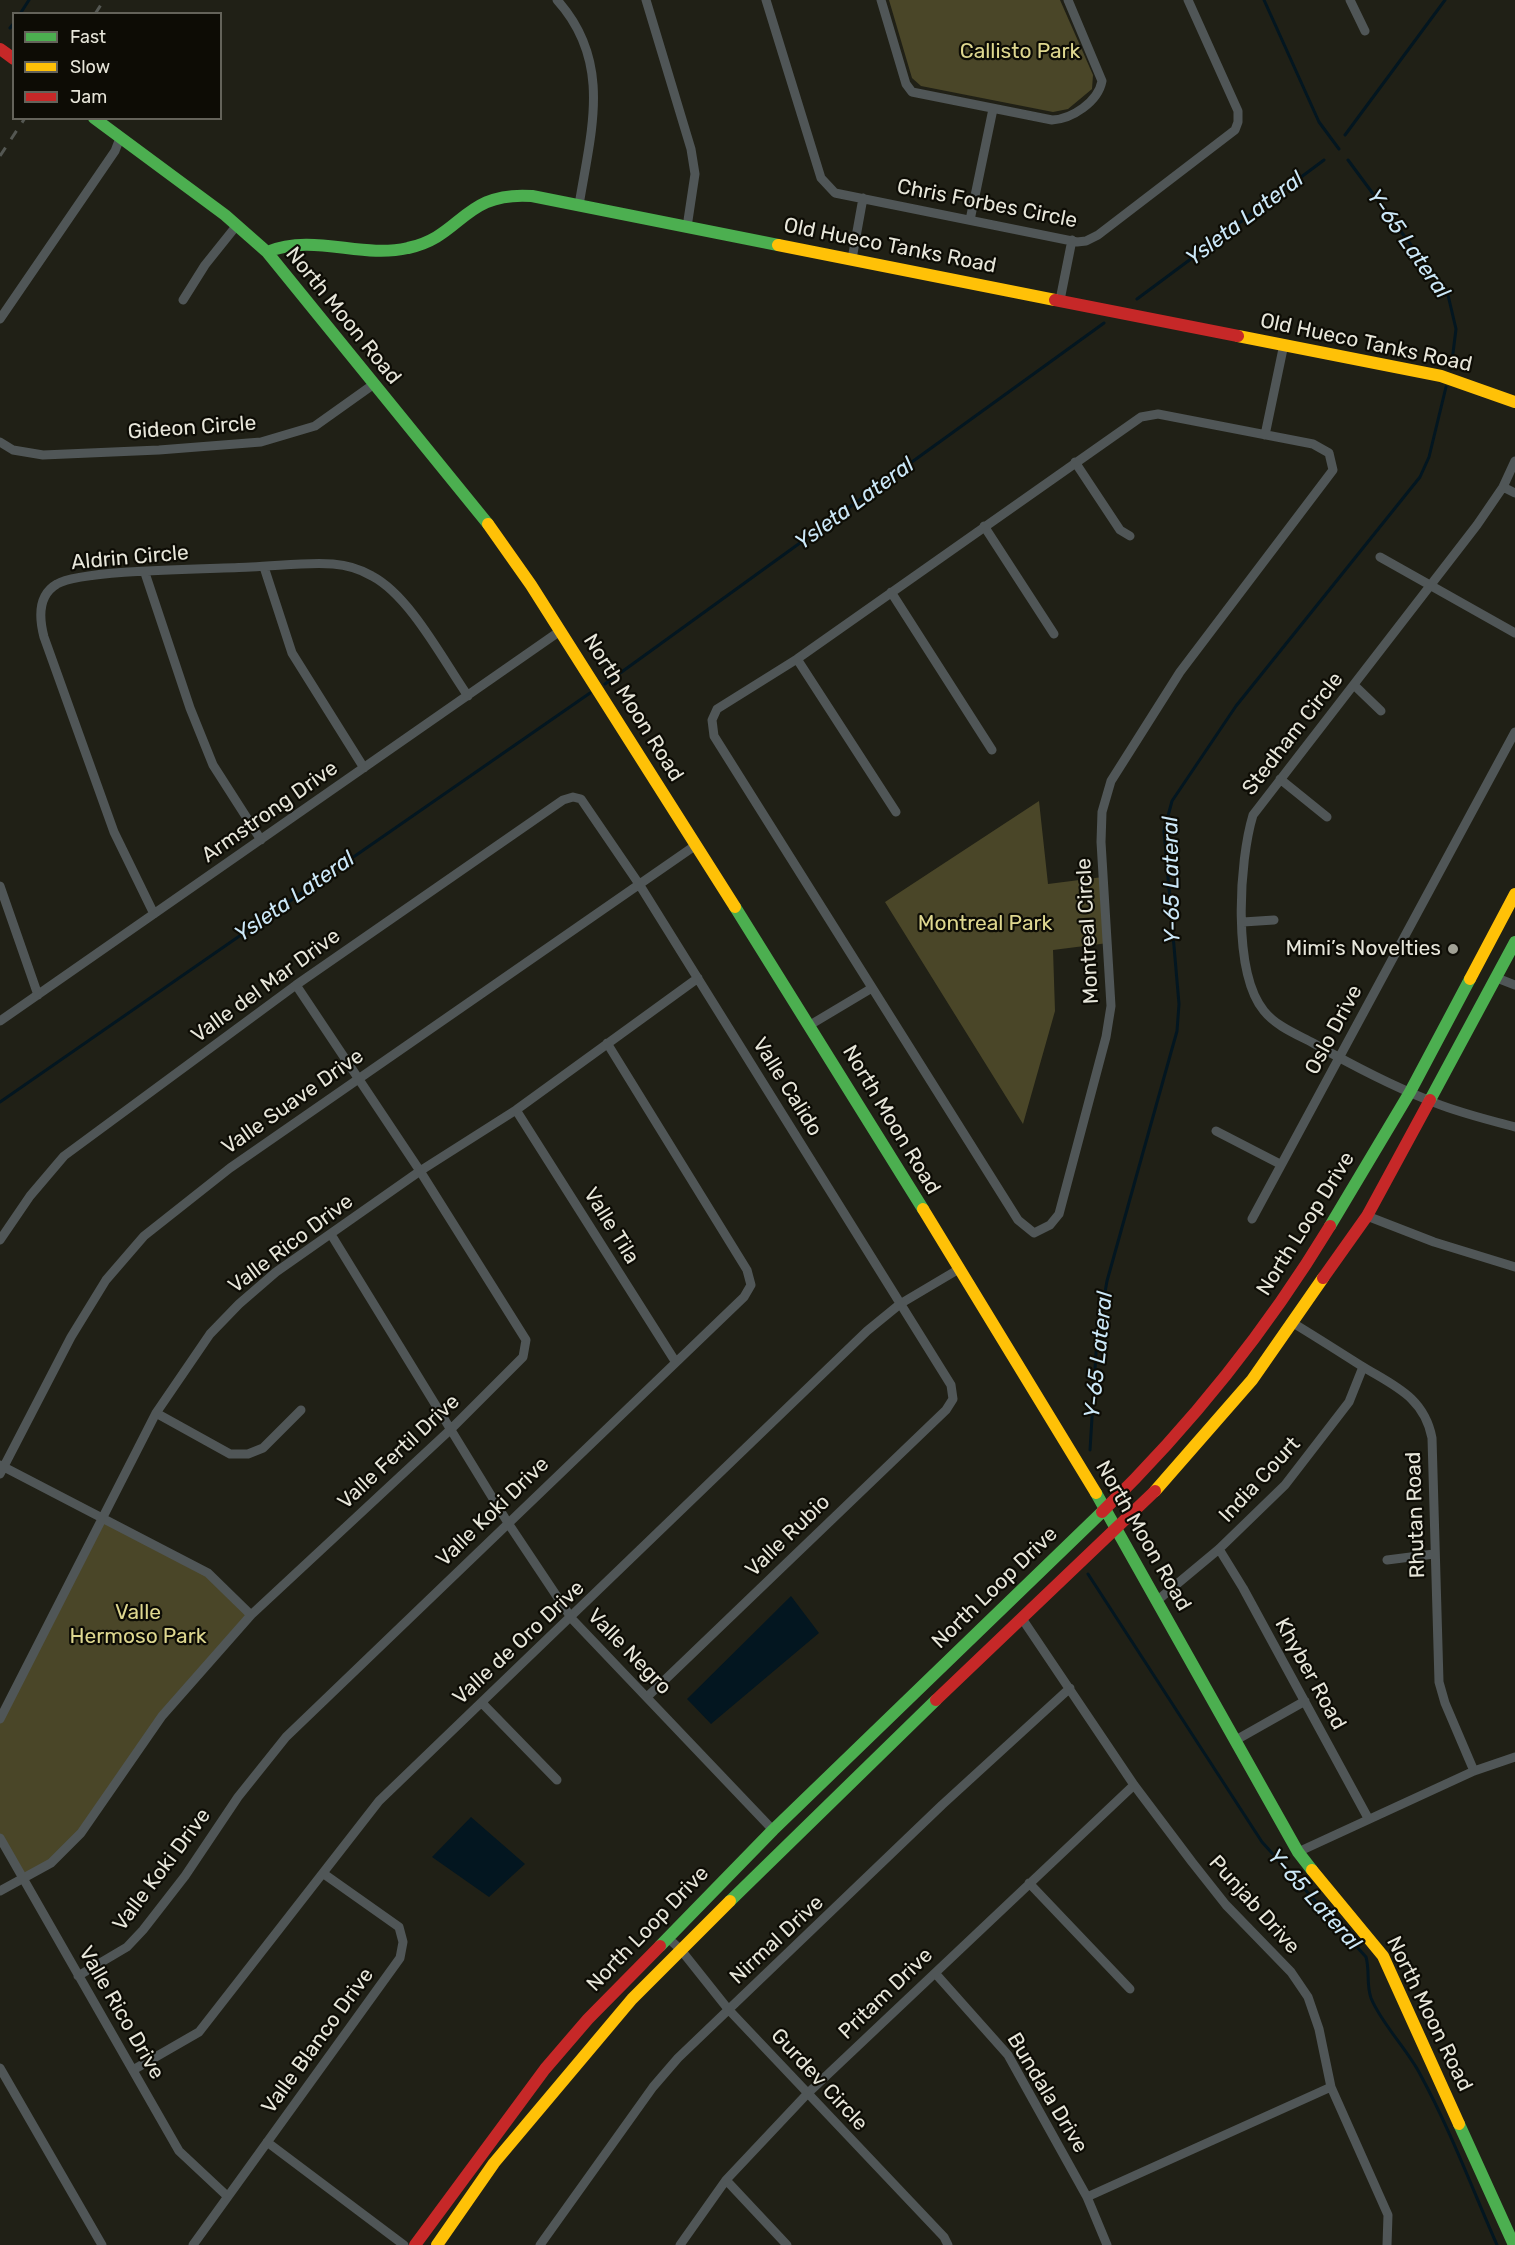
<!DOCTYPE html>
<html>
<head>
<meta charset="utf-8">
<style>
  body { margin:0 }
  #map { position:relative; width:1515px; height:2245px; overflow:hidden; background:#202016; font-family:Rubik,sans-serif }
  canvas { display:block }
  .legend { position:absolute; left:12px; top:12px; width:210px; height:108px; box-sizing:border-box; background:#0d0c05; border:2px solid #64635a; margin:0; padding:8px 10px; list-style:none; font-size:18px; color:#e7e6da }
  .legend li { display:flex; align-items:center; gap:12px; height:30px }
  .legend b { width:30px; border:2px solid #64635a }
</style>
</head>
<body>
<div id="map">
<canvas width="1515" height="2245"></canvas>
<ul class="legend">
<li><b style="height:8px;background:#4caf50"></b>Fast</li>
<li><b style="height:8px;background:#ffc107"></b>Slow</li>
<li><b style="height:8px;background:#c62828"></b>Jam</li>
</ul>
</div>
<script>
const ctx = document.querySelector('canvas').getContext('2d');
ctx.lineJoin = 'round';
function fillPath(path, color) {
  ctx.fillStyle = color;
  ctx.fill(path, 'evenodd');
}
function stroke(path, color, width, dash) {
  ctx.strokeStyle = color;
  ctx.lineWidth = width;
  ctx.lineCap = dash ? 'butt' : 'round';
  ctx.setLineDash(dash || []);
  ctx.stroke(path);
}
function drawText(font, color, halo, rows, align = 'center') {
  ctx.font = font + ' Rubik,sans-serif';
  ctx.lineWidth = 4.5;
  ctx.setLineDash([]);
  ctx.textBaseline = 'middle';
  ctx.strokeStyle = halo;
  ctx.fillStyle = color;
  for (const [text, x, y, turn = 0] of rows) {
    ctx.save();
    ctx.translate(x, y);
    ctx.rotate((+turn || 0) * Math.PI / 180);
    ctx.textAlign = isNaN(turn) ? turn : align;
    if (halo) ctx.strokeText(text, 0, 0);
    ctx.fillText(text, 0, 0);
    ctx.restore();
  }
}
fillPath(new Path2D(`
  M889 0H1060L1093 75 1092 89 1068 109 1053 112 921 86 912 78Z
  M1039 801 1048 884 1103 877 1108 943 1053 950 1055 1011 1023 1124 885 902Z
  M105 1517 208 1573 251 1615 162 1716 81 1833 51 1863 23 1878 0 1838V1719Z`), '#4a4628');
fillPath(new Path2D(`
  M791 1596 819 1633 711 1724 687 1699Z
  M471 1817 525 1864 489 1897 432 1857Z`), '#031620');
stroke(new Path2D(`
  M1264 0 1319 122 1339 149
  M20 14 29 0
  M10 28 14 23
  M1345 135 1445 0
  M1348 160 1448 295 1456 329 1451 369
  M1137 299 1324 160
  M605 684 1104 323
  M0 1102 590 693
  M1090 1450 1097 1337 1107 1281 1177 1031 1179 1004 1164 831 1172 801 1236 706 1420 477 1429 457 1446 387
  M1088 1574 1262 1842 1366 1957C1370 1971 1366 1984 1371 1998 1381 2023 1407 2049 1420 2074 1450 2129 1472 2188 1497 2245`), '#031620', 3);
stroke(new Path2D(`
  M557 0C613 62 591 131 579 205
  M646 0 691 149 695 174 687 227
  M766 0 821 178 835 193 1077 242 1086 241 1098 235 1235 130 1238 122V111L1188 0
  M881 0 906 84 912 92 1052 120C1072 119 1098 102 1102 81L1068 0
  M1350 0 1365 31
  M970 220 993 109
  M852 259 863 198
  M183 300 205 265 237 225
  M1060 300 1072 240
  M0 319 115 151 120 138
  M1158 414 1313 444 1329 453 1333 470 1180 672 1111 781 1102 812 1101 842 1111 1006 1106 1037 1059 1214 1050 1225 1034 1233 1018 1220 714 736 712 720 717 709 797 659 1141 417Z
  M1265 435 1284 344
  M0 442 13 450 43 455 159 450 261 442 315 426 374 384
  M1515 461 1503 487 1477 525 1253 815C1239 861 1232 972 1264 1011 1276 1026 1296 1034 1313 1043 1350 1064 1388 1084 1428 1100 1455 1112 1486 1119 1515 1127
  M1075 462 1120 530 1130 536
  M1503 487 1515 493
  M984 526 1054 634
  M1380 557 1515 633
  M264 567 292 653 364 768
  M145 573 190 708 213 765 261 840
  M891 592 992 750
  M797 659 896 812
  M1354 685 1381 711
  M1280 779 1327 817
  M0 886 38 995
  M154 914 114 832 44 637C39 618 38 595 57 584 81 569 215 569 251 567 279 566 306 562 333 564 347 565 360 569 372 576 410 596 443 660 468 696
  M1243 922 1274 920
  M1497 978 1515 985
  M0 1021 560 631
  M810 1025 872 988
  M516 1110 675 1361
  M1216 1131 1280 1164
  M1367 1216 1434 1242 1515 1267
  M1252 1219 1515 732
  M332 1236 508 1523 572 1619 773 1830
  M0 1240 30 1196 64 1156 296 985 563 800 573 797 581 799 639 884 951 1385 953 1399 946 1410 647 1697
  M1293 1323C1316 1337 1338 1351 1360 1365 1392 1385 1424 1396 1432 1438L1439 1682 1445 1703 1474 1771
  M156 1413 230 1454H248L263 1448 301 1410
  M0 1465 208 1573 251 1615
  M0 1474 71 1337 106 1280 144 1236 230 1168 696 845
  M1219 1549 1243 1588 1368 1818
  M1387 1560 1434 1554
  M1159 1599 1219 1549 1285 1485 1349 1402 1363 1367
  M1023 1620 1134 1785 1192 1862 1226 1905 1291 1972 1308 1997 1319 2029 1331 2087 1388 2215 1387 2245
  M482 1703 557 1780
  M0 1719 156 1413 210 1334 239 1304 276 1272 420 1171 516 1110 698 978
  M1236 1740 1305 1701
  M0 1838 179 2151 226 2195
  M1298 1852 1474 1771 1515 1757
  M1029 1883 1130 1989
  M0 1891 51 1863 81 1833 162 1716 251 1615 450 1430 523 1357 526 1340 420 1171 296 985
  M667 1937 681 1950 728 2009 944 2237 948 2245
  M935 1973 1008 2055 1087 2197 1107 2245
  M78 1976 127 1947 143 1930 185 1876 238 1797 286 1737 744 1297 751 1285 747 1270 607 1043
  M0 2068 102 2245
  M133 2070 199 2032 379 1801 867 1331 900 1304 959 1269
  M267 2142 404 2245
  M726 2180 787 2245
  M1087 2197 1331 2087
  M193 2245 400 1958 403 1942 399 1927 324 1874
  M540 2245 653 2087 678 2058 942 1805 1070 1688
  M680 2245 726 2180 807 2094 1134 1785`), '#505657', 9);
stroke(new Path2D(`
  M94 118 225 215 267 252 488 524
  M267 252C315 233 360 259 408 248 462 237 463 191 532 196L778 245
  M735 907 923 1209
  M1430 1100 1515 942
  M1330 1226 1410 1092 1470 979
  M1096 1493 1298 1852 1312 1870
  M730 1901 936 1700
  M660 1946 773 1830 1102 1512
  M1459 2124 1514 2245`), '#4caf50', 12);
stroke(new Path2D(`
  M778 245 1055 300
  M1238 336 1441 376 1515 402
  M488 524 531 585 735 907
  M1470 979 1515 894
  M923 1209 1096 1493
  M1155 1491 1252 1380 1323 1278
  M1312 1870 1383 1956 1459 2124
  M437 2245 494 2163 632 1999 730 1901`), '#ffc107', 12);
stroke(new Path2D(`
  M0 49 14 59
  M1055 300 1238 336
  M1323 1278 1367 1216 1430 1100
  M1102 1512C1189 1427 1267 1330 1330 1226
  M936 1700 1155 1491
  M415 2245 545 2069 588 2019 660 1946`), '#c62828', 12);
stroke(new Path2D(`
  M95 14 104 0
  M0 156 25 118`), '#545752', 3, [10, 10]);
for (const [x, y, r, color] of [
  [1453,949,6,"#a1a195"]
]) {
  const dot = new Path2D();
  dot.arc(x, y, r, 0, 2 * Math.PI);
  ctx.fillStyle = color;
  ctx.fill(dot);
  stroke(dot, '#0d0c05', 2);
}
drawText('21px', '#ded78f', '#0d0c05', [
  ["Callisto Park",1020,52],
  ["Montreal Park",985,924],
  ["Valle",138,1613],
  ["Hermoso Park",138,1637]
]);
drawText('21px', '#e7e6da', '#0d0c05', [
  ["Chris Forbes Circle",987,204,11],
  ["Old Hueco Tanks Road",890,246,11],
  ["North Moon Road",343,316,51],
  ["Old Hueco Tanks Road",1366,343,12],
  ["Gideon Circle",192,428,-4],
  ["Aldrin Circle",130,558,-5],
  ["North Moon Road",633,708,58],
  ["Stedham Circle",1293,734,-52],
  ["Armstrong Drive",270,812,-35],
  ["Montreal Circle",1088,931,-93],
  ["Valle del Mar Drive",266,986,-36],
  ["Oslo Drive",1334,1030,-62],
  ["Valle Calido",787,1087,58],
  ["Valle Suave Drive",293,1102,-35],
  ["North Moon Road",891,1120,59],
  ["North Loop Drive",1306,1224,-58],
  ["Valle Tila",611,1226,58],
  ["Valle Rico Drive",291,1244,-37],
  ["Valle Fertil Drive",399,1452,-43],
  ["India Court",1260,1480,-47],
  ["Valle Koki Drive",493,1512,-44],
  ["Rhutan Road",1416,1515,-92],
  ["Valle Rubio",788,1536,-44],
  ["North Moon Road",1143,1536,60],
  ["North Loop Drive",995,1588,-44],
  ["Valle de Oro Drive",519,1643,-43],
  ["Valle Negro",629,1652,46],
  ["Khyber Road",1310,1674,61],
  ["Valle Koki Drive",162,1870,-53],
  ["Punjab Drive",1254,1905,48],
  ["North Loop Drive",648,1929,-46],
  ["Nirmal Drive",777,1940,-43],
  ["Pritam Drive",886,1994,-44],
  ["Valle Rico Drive",121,2013,60],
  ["North Moon Road",1429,2014,64],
  ["Valle Blanco Drive",318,2041,-54],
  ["Gurdev Circle",819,2080,47],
  ["Bundala Drive",1047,2093,59]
]);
drawText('21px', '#e7e6da', '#0d0c05', [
  ["Mimi’s Novelties",1441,949]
], 'right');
drawText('italic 22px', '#cce8f8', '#0d0c05', [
  ["Ysleta Lateral",1245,219,-37],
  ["Y-65 Lateral",1408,244,55],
  ["Ysleta Lateral",855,504,-36],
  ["Y-65 Lateral",1172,880,-91],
  ["Ysleta Lateral",295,897,-35],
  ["Y-65 Lateral",1099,1355,-84],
  ["Y-65 Lateral",1314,1900,48]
]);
</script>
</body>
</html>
